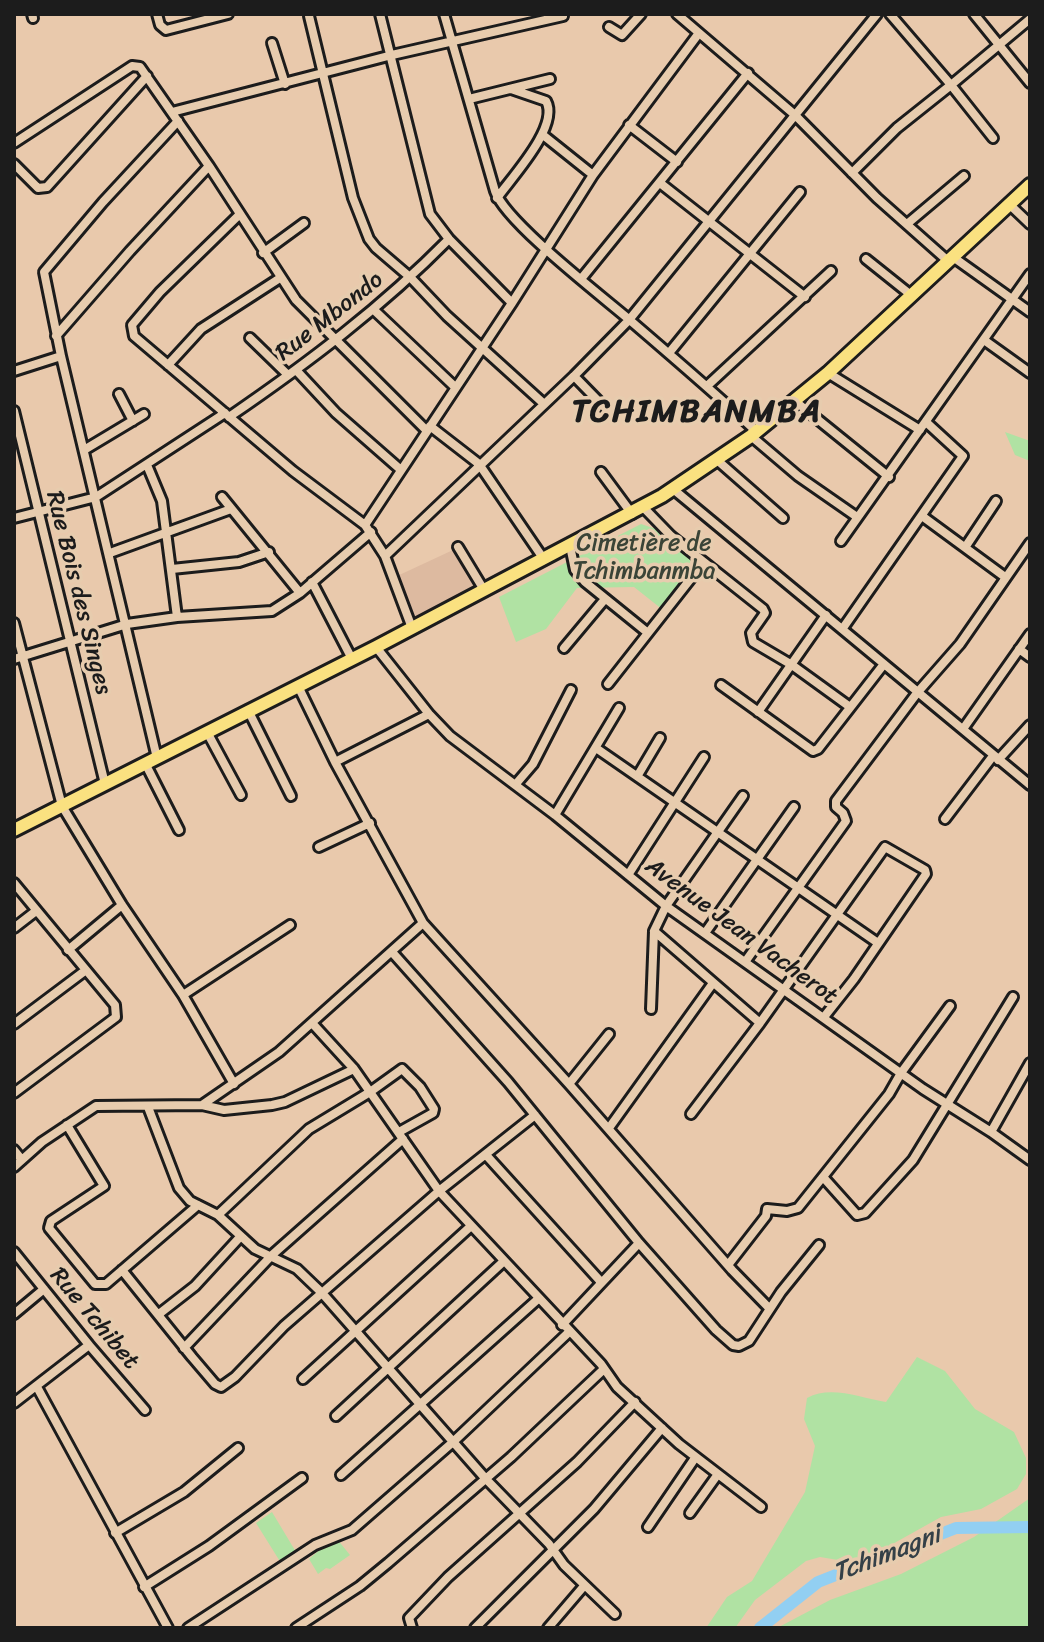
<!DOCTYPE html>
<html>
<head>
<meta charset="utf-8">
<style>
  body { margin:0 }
  #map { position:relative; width:1044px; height:1642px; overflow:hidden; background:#e9c9ac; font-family:Sriracha,sans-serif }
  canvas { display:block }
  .frame { position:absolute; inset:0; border:16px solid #1c1c1c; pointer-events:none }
</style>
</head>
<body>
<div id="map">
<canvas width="1044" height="1642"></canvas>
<div class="frame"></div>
</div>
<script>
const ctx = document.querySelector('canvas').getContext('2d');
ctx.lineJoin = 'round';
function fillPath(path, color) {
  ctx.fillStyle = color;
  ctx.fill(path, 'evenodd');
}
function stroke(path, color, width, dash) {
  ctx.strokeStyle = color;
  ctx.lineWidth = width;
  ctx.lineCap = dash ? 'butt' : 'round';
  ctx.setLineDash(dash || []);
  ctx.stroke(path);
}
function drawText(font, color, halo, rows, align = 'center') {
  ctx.font = font + ' Sriracha,sans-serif';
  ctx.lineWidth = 7;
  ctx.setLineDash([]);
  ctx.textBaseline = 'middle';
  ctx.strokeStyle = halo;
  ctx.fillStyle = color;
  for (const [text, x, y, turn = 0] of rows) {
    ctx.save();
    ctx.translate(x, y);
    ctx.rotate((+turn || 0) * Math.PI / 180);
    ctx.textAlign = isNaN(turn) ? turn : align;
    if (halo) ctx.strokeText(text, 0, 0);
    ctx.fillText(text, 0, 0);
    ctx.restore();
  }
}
fillPath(new Path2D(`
  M453 550 477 588 414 617 395 577Z`), '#ddbaa0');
fillPath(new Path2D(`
  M1005 432 1030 441V461L1015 455Z
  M641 524 659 530 695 563 663 610 634 587 577 588 546 629 516 642 499 597Z
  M917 1357 945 1371 975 1409 1014 1432 1026 1458V1474L1017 1489 981 1509 941 1517 889 1546 872 1561 856 1563 820 1557 806 1561 755 1600 735 1628H706L727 1597 752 1581 805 1492 815 1446 804 1419 807 1398C831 1385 860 1398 886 1402Z
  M1030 1498V1628H777L830 1600 901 1574 974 1537Z
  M272 1512 296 1552 281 1563 256 1523Z
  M337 1539 350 1555 330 1569 326 1568 318 1574 309 1559 330 1541Z`), '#b0e2a3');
stroke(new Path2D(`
  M760 1628 818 1582 956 1528 1030 1527`), '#92cff2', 12);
const minor = new Path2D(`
  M32 14 33 18
  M157 14 160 25 166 30 228 14
  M380 14 430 214 449 239 512 303
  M444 14 495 191C505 222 603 297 632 322 674 358 716 394 757 432
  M677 14 795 115 877 198 948 261
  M974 14 1030 83
  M309 16 353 198 369 239 376 248 411 278 447 316 543 403
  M609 27 622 35 641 14
  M272 43 285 84
  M469 99 550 79
  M172 112 392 55 563 16
  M629 125 677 162
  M543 135 593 175
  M993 138 951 85 1030 19
  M14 143 132 66 140 67 209 166 296 300 427 431
  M14 164 38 188 47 187 147 76
  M852 173 897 128 951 85 890 14
  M660 183 805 297
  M497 198C512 177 560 126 546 101L511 89
  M1009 204 1030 224
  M240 214 160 292 132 325 134 336 293 471 365 525 385 556 412 628
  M907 224 964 176
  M263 253 304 223
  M953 257 1030 312
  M866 259 911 295
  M581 279 748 73
  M374 310 455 387
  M56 336 130 251 209 166
  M250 338 288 375
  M984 340 1030 373
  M669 353 800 192
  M168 365 201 329 280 278
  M296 370 336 413 401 470
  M14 371 61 356
  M828 373 920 430
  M574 376 612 415
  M707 386 831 271
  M119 394 133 421
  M795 401 889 477
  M14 411 105 784
  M229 417C308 363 382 307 449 239
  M430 426 479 464 543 558
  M751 436 798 476 857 517
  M84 450 144 414
  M717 460 783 518
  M147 465 162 501 177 617
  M601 472 632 514
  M673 489 1030 785
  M222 497 300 593
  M643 507 671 536 763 609 765 613 751 633 753 642 792 665 850 707
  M922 516 1005 577
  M14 518 96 497 225 413
  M365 525 512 303 593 175 699 33
  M841 541 1030 274
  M570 546 575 570 585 582 648 633
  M966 546 996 501
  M458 547 484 590
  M110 553 231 509
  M385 556 574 376 629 320 877 14
  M172 569 239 562 269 552
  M312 582 352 659
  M14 623 62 806 122 905 183 995 234 1084
  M843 628 963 456 926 422
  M376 647 429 714 450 736 555 815 666 906 923 1089 991 1132 1030 1160
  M564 648 605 599
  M1019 649 1030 657
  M14 659 127 624 177 617 272 611 300 593 371 532
  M608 684 703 563
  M721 685 813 751 818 749 884 664
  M298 686 335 762 423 923 569 1084 732 1270 769 1308
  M248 710 291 796
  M758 712 826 615
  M963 729 1030 634
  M207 732 241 795
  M596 748 878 943
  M157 758 61 356 44 272 103 202 178 121
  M998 760 1030 725
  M335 762 429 714
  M145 763 179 830
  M638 775 660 738
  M515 785 533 764 571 690
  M555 815 619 708
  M945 819 993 756
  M319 847 370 823
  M628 875 704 757
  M14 883 115 1005 116 1017 14 1093
  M14 928 36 911
  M654 931 760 1023
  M705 933 794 807
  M68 950 122 905
  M392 952 508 1082 639 1243 716 1330 733 1345 739 1346 749 1341 781 1292 819 1245
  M745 962 846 821 843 813 836 807V801L917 693 960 644 1030 543
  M183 995 290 925
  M651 1009 654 931 666 906 743 796
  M312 1023 354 1069 439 1191 601 1364 617 1387 679 1444 761 1507
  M14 1024 86 970
  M569 1084 609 1034
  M202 1105 279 1052 423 923
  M148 1107 179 1188 190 1201 218 1215 255 1249 297 1269 322 1293 485 1478 549 1544 564 1565 615 1614
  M691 1114 760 1023 885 847 925 870 926 874 854 979 824 1017
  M67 1125 104 1186 51 1221 49 1228 95 1284H106L198 1205
  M609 1128 713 983
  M991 1132 1030 1063
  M14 1150 22 1160
  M487 1156 601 1282
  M14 1167 42 1142 96 1106 202 1105 224 1110 272 1105 285 1102 354 1069
  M823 1177 857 1215 865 1213 913 1160 1013 997
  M218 1215 309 1129 370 1092 402 1069 420 1087 434 1109 433 1113 399 1132
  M14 1252 89 1345 145 1410
  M728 1265 766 1216 767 1209 787 1211 798 1208 889 1094 901 1073 950 1006
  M122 1270 192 1357 215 1384 221 1387 235 1377 284 1326 439 1191 535 1115
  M14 1314 44 1289
  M159 1314 195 1286 240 1237
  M562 1325 639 1243
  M184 1348 272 1255 403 1139
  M303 1379 471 1226
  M37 1387 168 1628
  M14 1403 89 1345
  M336 1416 504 1261
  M341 1475 538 1299
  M690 1513 718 1474
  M648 1527 695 1458
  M115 1533 184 1492 238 1448
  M144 1587 209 1546 302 1478
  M188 1628 315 1545 352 1530 453 1442 569 1332
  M296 1628 360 1586 388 1563 511 1457 604 1369
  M412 1628 409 1618 448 1577 577 1462 635 1402
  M475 1628 594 1509 662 1428
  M548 1628 584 1586`);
const highway = new Path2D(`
  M14 830 376 647 662 496 751 436 828 373 1030 185`);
stroke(minor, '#1c1c1c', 14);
stroke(highway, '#1c1c1c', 18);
stroke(minor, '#e7ccae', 8);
stroke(highway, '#fae180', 12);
drawText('24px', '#1c1c1c', '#e7ccae', [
  ["Rue Mbondo",330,317,-38],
  ["Rue Bois des Singes",78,593,76],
  ["Avenue Jean Vacherot",741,932,36],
  ["Rue Tchibet",94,1319,50]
]);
drawText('24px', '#3a4437', '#e7ccae', [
  ["Cimetière de",644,544],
  ["Tchimbanmba",644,572]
]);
drawText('italic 26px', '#344047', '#e7ccae', [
  ["Tchimagni",887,1555,-21]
]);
ctx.letterSpacing = '2px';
drawText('bold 32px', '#1c1c1c', '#e7ccae', [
  ["TCHIMBANMBA",697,413]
]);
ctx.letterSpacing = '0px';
</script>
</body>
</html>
